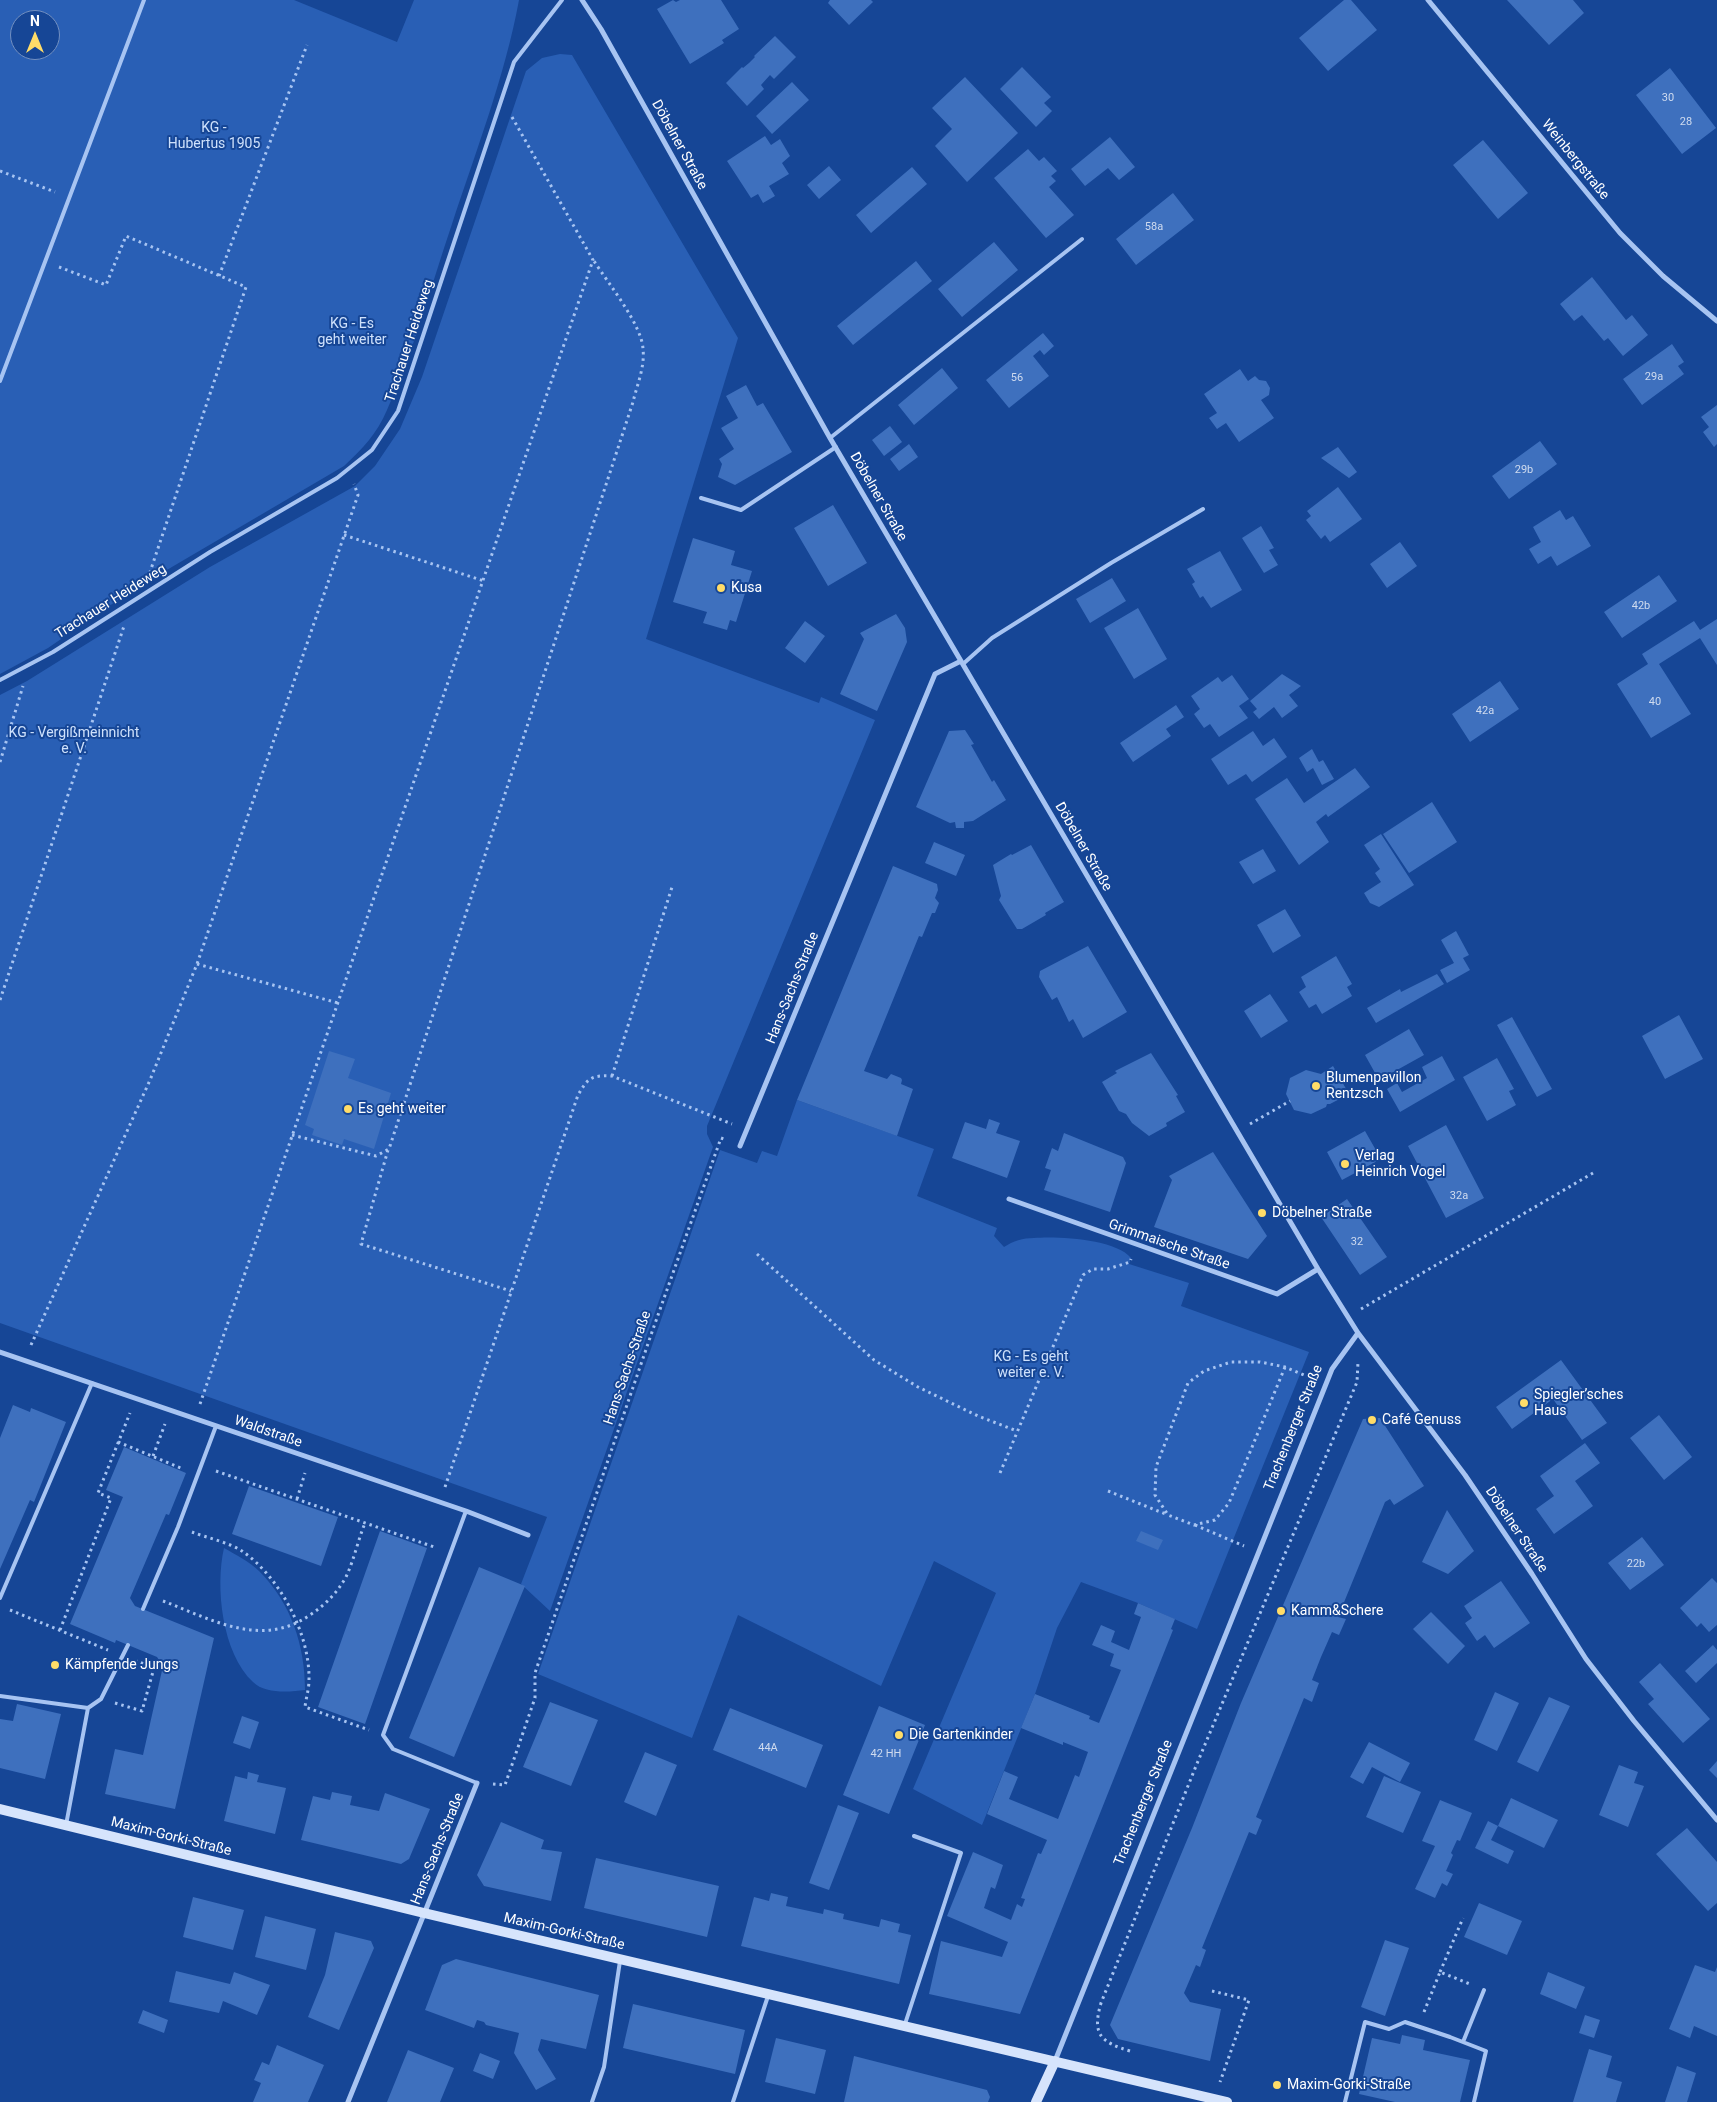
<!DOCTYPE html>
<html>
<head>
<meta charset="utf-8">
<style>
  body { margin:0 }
  #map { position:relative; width:1717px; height:2102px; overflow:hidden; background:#164696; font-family:Roboto,sans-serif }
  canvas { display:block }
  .north { position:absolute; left:10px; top:10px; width:50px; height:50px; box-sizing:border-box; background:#164696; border:1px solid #7390c0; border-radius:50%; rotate:0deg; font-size:14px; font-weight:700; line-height:20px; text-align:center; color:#fff }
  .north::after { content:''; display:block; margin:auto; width:18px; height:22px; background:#ffdc68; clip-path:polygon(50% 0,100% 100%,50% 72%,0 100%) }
</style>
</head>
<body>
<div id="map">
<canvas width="1717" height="2102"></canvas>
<div class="north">N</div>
</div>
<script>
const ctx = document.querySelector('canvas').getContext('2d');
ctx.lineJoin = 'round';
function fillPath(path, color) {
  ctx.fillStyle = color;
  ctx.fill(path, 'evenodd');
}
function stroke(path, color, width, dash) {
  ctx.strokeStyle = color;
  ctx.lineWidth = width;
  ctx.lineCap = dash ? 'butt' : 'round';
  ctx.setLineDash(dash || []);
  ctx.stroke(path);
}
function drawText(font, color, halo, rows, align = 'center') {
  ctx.font = font + ' Roboto,sans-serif';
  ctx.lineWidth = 4;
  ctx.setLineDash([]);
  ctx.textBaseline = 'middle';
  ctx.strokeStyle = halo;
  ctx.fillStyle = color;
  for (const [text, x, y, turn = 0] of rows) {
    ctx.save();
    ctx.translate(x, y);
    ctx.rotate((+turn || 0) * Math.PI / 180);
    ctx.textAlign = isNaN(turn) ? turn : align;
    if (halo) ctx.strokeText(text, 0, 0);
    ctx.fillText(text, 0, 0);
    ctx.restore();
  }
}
fillPath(new Path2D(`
  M0 0H294L397 42 414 0H519C505 76 476 151 452 224 431 286 414 350 387 410 377 434 362 449 344 466L131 591 48 648 0 674ZM20 20H50V50H20Z
  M560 54 572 55 738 338 646 639 819 703 821 697 875 720 707 1126V1134L713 1147 550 1611 521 1584 547 1517 0 1323V695L27 681 210 567 355 486 375 466 400 429 422 377 526 71 542 58Z
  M797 1100 934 1149 917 1196 997 1228 994 1236 1004 1247C1013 1241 1023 1238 1034 1238 1057 1236 1116 1239 1131 1258L1129 1264 1189 1283 1181 1306 1309 1352 1197 1629 1138 1603 1081 1582 1057 1628 1035 1694 982 1825 913 1789 996 1593 934 1561 881 1686 738 1615 692 1738 538 1674 720 1150 757 1163 762 1151 777 1156Z
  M224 1548C236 1555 249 1561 259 1571 291 1603 305 1645 305 1690 289 1692 265 1694 253 1682 222 1653 215 1587 224 1548Z`), '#295fb5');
fillPath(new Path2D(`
  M673 0 676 2 680 0H721L739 29 722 40 724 43 690 64 657 9Z
  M830 0H871L873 2 849 25 828 3Z
  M1344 0H1351L1377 30 1328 71 1299 38Z
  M1507 0H1573L1584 13 1549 45Z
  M775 36 796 57 774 79 770 75 761 85 764 89 747 106 726 83 742 67 743 68 749 63 755 57 754 56Z
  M1022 67 1051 97 1044 103 1052 111 1036 127 1000 89Z
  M1670 68 1716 128 1682 154 1636 95Z
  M965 77 1018 133 967 182 935 146 952 129 932 108Z
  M792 82 809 100 772 134 756 116Z
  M765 136 771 145 780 139 790 156 782 163 789 174 769 186 775 196 763 203 758 194 751 198 727 161Z
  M1110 137 1135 167 1119 180 1108 168 1085 186 1071 169Z
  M1483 140 1528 193 1498 219 1453 165Z
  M1028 149 1039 161 1044 157 1057 171 1051 176 1056 181 1049 187 1074 215 1046 238 994 178Z
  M829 166 841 180 819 199 807 185Z
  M912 167 927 184 871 233 856 215Z
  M1173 193 1194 220 1136 265 1116 239Z
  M994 242 1018 270 962 317 938 289Z
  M916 261 932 281 853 345 837 326Z
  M1592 277 1626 320 1632 315 1648 335 1623 356 1608 338 1604 341 1582 315 1574 321 1560 304Z
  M1043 333 1054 346 1044 355 1040 350 1033 356 1049 376 1009 408 986 380Z
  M1672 344 1684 362 1678 366 1684 374 1642 405 1623 379Z
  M942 368 958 388 914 425 898 405Z
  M1240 369 1248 381 1255 376 1259 380 1266 381 1270 388 1269 395 1261 400 1274 418 1239 442 1226 423 1217 429 1209 418 1217 413 1204 394Z
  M746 385 757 406 763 403 792 452 735 485 718 477 722 464 719 459 734 449 721 428 738 418 726 396Z
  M1717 405V444L1714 447 1703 432 1709 427 1701 417Z
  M890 426 902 442 884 456 872 440Z
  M1540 441 1557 464 1509 499 1492 476Z
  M909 444 918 457 899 471 890 459Z
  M1338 447 1357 472 1349 478 1321 458Z
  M1338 487 1362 519 1330 542 1325 535 1321 539 1306 520 1311 516 1307 511Z
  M833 505 867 563 828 586 794 528Z
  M1560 510 1566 520 1573 516 1591 546 1557 566 1551 556 1538 564 1529 549 1541 542 1533 527Z
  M1261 526 1274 548 1269 550 1278 565 1264 573 1242 538Z
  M693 538 735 551 731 565 752 571 736 622 730 620 727 630 703 623 707 612 673 602Z
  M1400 542 1417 566 1387 588 1370 564Z
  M1220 551 1242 590 1211 608 1203 596 1200 598 1192 584 1195 582 1187 569Z
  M1659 575 1677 601 1622 638 1604 612Z
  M1112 578 1126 601 1090 623 1076 599Z
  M1138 608 1167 659 1134 679 1104 628Z
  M896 614 905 628 907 642 877 711 840 694 864 639 860 633Z
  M1717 619V665L1700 638 1659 664 1691 714 1651 738 1617 684 1648 664 1642 654 1694 621 1700 630Z
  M805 621 825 636 805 663 785 648Z
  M1282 674 1301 686 1289 695 1298 706 1282 718 1274 707 1259 719 1253 712 1257 709 1250 701Z
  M1232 675 1249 699 1239 706 1248 718 1219 737 1210 724 1204 728 1194 714 1200 709 1191 696 1218 677 1222 682Z
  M1500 681 1519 709 1470 742 1452 714Z
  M1176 705 1184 717 1166 729 1171 736 1133 762 1120 743Z
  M965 730 974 744 971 745 992 782 994 780 1006 800 973 821 964 822V828H956L955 822 950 823 916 807 949 731Z
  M1253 731 1263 746 1274 738 1287 757 1252 782 1246 774 1228 785 1211 759Z
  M1312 749 1319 762 1323 760 1334 779 1322 785 1313 768 1307 772 1299 758Z
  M1355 768 1370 787 1328 817 1326 814 1316 822 1329 842 1299 865 1255 799 1287 778 1304 803Z
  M1432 802 1457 842 1409 873 1383 834Z
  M1381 834 1414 885 1379 907 1370 903 1364 893 1381 882 1375 873 1380 869 1364 845Z
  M934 842 965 855 956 876 925 863Z
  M1031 845 1064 902 1045 913 1046 915 1022 929H1017L999 900 1001 896 993 865 1011 854 1012 855Z
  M1263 849 1276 871 1253 884 1239 862Z
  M893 866 937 884 938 890 935 898 939 903 935 913H932L922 937 919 936 864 1071 887 1079 891 1074 901 1078 902 1080 901 1084 913 1089 897 1136 797 1100Z
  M1285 909 1301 936 1273 953 1257 925Z
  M1456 931 1469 955 1463 958 1470 970 1447 983 1440 970 1454 963 1441 940Z
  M1088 946 1127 1012 1083 1038 1073 1019 1069 1022 1057 997 1052 1000 1039 977 1040 971Z
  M1336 956 1352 984 1347 987 1352 996 1322 1014 1316 1004 1309 1008 1299 992 1306 987 1301 977Z
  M1437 974 1444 984 1376 1023 1367 1008 1400 989 1401 992Z
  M1270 994 1288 1021 1261 1038 1244 1011Z
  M1679 1015 1703 1059 1665 1079 1642 1036Z
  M1512 1017 1552 1089 1537 1097 1497 1025Z
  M1409 1029 1424 1055 1379 1080 1365 1055Z
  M329 1051 355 1059 348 1078 391 1093 374 1149 344 1139 342 1145 312 1135 314 1129 305 1125Z
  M1151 1053 1178 1095 1176 1096 1185 1112 1166 1123 1167 1126 1149 1136 1132 1123 1126 1114 1119 1111 1102 1082 1117 1073 1115 1071Z
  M1442 1056 1455 1080 1400 1112 1387 1089 1397 1083 1402 1092 1427 1078 1422 1067Z
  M1497 1058 1514 1089 1509 1091 1516 1105 1487 1121 1463 1077Z
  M1333 1066 1349 1094 1330 1104H1327L1326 1107 1311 1114 1294 1110 1286 1094 1290 1078 1306 1070 1321 1074Z
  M989 1119 1000 1123 996 1133 1020 1141 1007 1178 952 1158 965 1122 986 1129Z
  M1446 1125 1484 1198 1446 1218 1408 1146Z
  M1365 1131 1381 1159 1342 1180 1327 1152Z
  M1064 1133 1123 1157 1126 1163 1110 1212 1044 1190 1051 1170 1045 1168 1052 1148 1058 1151Z
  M1213 1152 1267 1236 1248 1259 1154 1227 1172 1180 1169 1176Z
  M1347 1199 1387 1257 1360 1275 1321 1217Z
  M1561 1360 1607 1423 1582 1440 1553 1399 1512 1429 1496 1407Z
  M13 1405 30 1412 31 1408 66 1422 34 1502 30 1500 0 1569V1438Z
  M1659 1415 1692 1457 1664 1480 1630 1438Z
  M1380 1418 1424 1486 1394 1505 1390 1499 1385 1502 1338 1617 1346 1619 1339 1635 1332 1632 1321 1657 1312 1680 1319 1683 1312 1702 1304 1698 1256 1817 1262 1820 1256 1835 1249 1832 1202 1948 1206 1950 1200 1967 1196 1965 1184 1993 1190 2002 1221 2009 1210 2061 1118 2039 1110 2025 1192 1828 1241 1703 1363 1419Z
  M1585 1443 1600 1463 1575 1481 1593 1506 1554 1534 1536 1509 1554 1496 1540 1476Z
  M124 1447 186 1473 169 1515 166 1514 130 1598 135 1606 214 1638 175 1809 105 1794 115 1749 143 1755 163 1666 157 1657 116 1640 115 1643 70 1624 123 1497 106 1490Z
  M249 1486 338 1517 321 1566 232 1534Z
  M1447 1510 1474 1551 1448 1574 1422 1562Z
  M380 1531 427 1548 365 1724 318 1707Z
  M1141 1531 1163 1540 1158 1550 1136 1541Z
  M1642 1537 1664 1565 1630 1590 1608 1563Z
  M479 1567 525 1586 454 1757 409 1738Z
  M1712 1578 1717 1583V1625L1709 1632 1701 1623 1697 1627 1680 1608Z
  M1501 1581 1530 1623 1494 1648 1485 1635 1477 1641 1465 1623 1472 1618 1464 1606Z
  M1138 1603 1175 1619 1171 1629 1173 1630 1020 2014 929 1994 941 1941 1002 1957 1008 1942 947 1916 973 1852 1003 1865 995 1889 991 1887 984 1908 1011 1920 1017 1904 1022 1907 1025 1899 1021 1898 1038 1853 1041 1854 1047 1840 987 1814 1004 1771 1018 1777 1009 1799 1058 1819 1075 1775 1079 1777 1088 1752 1063 1742V1745L1021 1728 1035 1694 1090 1716 1089 1719 1099 1723 1121 1670 1110 1666 1114 1654 1092 1645 1101 1625 1115 1631 1111 1642 1129 1650 1141 1617 1134 1614Z
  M1431 1612 1465 1646 1448 1664 1413 1629Z
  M1713 1645 1717 1650V1663L1696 1683 1685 1671Z
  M1660 1663 1710 1719 1683 1743 1648 1704 1654 1699 1639 1682Z
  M1495 1692 1519 1703 1497 1751 1474 1740Z
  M1549 1697 1570 1706 1538 1772 1517 1762Z
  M550 1702 598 1720 571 1786 523 1767Z
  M17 1704 61 1714 45 1779 0 1768V1719L13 1721Z
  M879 1706 925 1725 889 1814 843 1795Z
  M730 1708 823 1745 806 1788 713 1750Z
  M242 1716 259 1722 250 1749 233 1743Z
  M1369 1742 1410 1763 1400 1782 1372 1767 1363 1784 1350 1777Z
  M645 1752 677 1765 656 1816 624 1802Z
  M1717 1761V1778L1709 1770Z
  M1619 1765 1638 1772 1634 1783 1644 1786 1628 1827 1599 1815Z
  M248 1772 259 1775 257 1782 286 1788 275 1834 224 1821 235 1776 247 1779Z
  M1384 1776 1421 1792 1403 1833 1366 1817Z
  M332 1792 352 1796 350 1805 379 1811 385 1793 430 1809 409 1859 401 1864 301 1840 313 1796 330 1800Z
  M1511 1798 1558 1820 1544 1848 1498 1826Z
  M1440 1800 1472 1813 1460 1841 1457 1840 1451 1853 1453 1855 1446 1871 1453 1874 1447 1886 1442 1883 1435 1898 1415 1889 1435 1846 1422 1841Z
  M838 1805 859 1813 829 1890 809 1883Z
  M1488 1821 1498 1826 1491 1840 1514 1851 1508 1864 1475 1848Z
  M501 1822 544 1840 541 1849 562 1852 551 1901 484 1886 477 1875Z
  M1687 1828 1717 1862V1903L1708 1911 1656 1854Z
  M596 1858 719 1886 707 1937 584 1908Z
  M771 1893 788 1897 786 1906 823 1914 824 1909 844 1914 843 1919 879 1927 881 1919 900 1924 898 1932 911 1935 899 1984 741 1946 754 1897 769 1901Z
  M193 1897 244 1910 233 1950 183 1937Z
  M1479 1903 1522 1921 1507 1955 1464 1937Z
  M265 1916 316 1929 306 1970 255 1957Z
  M335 1932 371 1941 374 1948 339 2030 308 2017 325 1975Z
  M1385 1940 1409 1948 1385 2016 1361 2007Z
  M456 1959 599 1995 586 2049 541 2039 538 2050 556 2079 536 2090 514 2053 519 2033 486 2025 484 2022 477 2020 474 2028 425 2010 442 1965Z
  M1695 1965 1715 1972 1717 1967V2036L1694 2026 1690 2038 1669 2029Z
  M176 1971 230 1984 234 1972 270 1985 257 2015 223 2001 219 2013 169 2002Z
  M1548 1972 1585 1987 1576 2009 1540 1994Z
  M633 2004 745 2030 735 2074 623 2048Z
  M143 2010 168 2020 164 2033 138 2023Z
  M1585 2015 1600 2020 1594 2038 1579 2033Z
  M1402 2035 1425 2040 1423 2050 1470 2060 1460 2102H1395L1359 2094 1372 2038 1400 2044Z
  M776 2038 826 2050 815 2094 765 2082Z
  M277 2045 324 2065 308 2102H253L261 2083 254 2080 262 2062 269 2065Z
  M1589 2049 1612 2056 1606 2077 1622 2082 1616 2102H1573Z
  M408 2050 454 2068 440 2102H387Z
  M480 2053 500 2061 493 2079 473 2071Z
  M854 2056 987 2090 990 2097 988 2102H844Z
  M1677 2066 1696 2073 1687 2102H1665Z`), '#3e70be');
stroke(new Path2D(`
  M0 171 55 192
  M59 267 106 285 126 236 246 287 150 572
  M219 276 307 45
  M344 535 484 581
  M0 762 23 686
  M197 964 338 1003
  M0 1000 124 626
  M612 1076 673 884
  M1250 1124 1290 1101
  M292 1135 376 1156 389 1149 633 402C637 385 645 367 643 349 642 325 608 283 594 261
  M388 1150 361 1244 511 1291
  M757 1254 874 1360 918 1387 978 1416 1017 1431
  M1361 1309 1593 1173
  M31 1345 150 1080 197 964 358 495 354 484
  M1285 1367 1229 1503 1215 1520 1194 1525 1168 1515 1155 1495 1156 1467 1188 1383 1204 1371 1231 1362H1260L1285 1367 1311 1378
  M200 1404 593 260 512 117
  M118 1442 183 1469
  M153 1456 165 1424
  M216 1471 437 1548
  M1000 1473 1083 1275 1093 1269H1108L1130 1262 1131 1259
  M445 1487 578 1095C588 1078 591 1075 612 1076L732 1124
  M1108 1491 1168 1515
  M297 1499 305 1473
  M1195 1525 1244 1546
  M192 1532C207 1538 228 1542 242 1551 280 1577 310 1634 309 1680 309 1689 306 1698 305 1707L369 1730
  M163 1601C211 1619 261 1649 310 1615 325 1605 337 1593 346 1577 354 1560 358 1540 365 1523
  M10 1610 108 1650
  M60 1630 111 1498 98 1493 130 1413
  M115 1703 142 1711 154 1668 137 1661
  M493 1784 505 1785 535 1698V1673L652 1332 721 1138 726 1140
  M1440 1972 1463 1918
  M1212 1991 1249 2000 1220 2082
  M1424 2012 1440 1972 1470 1984
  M1130 2051C1100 2042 1092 2034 1101 2003L1196 1766 1357 1382 1358 1362`), '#a7c4f2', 3, [2.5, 4]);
stroke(new Path2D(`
  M0 381 144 0
  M830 438 1082 239
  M701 498 741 510 836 447
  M963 664 992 638 1111 563 1203 509
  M0 680 53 652 210 552 337 478 372 450 398 411 514 62 562 0
  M466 1511 383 1735 393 1749 477 1783
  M0 1598 92 1383
  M143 1609 178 1527 216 1426
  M0 1696 88 1708
  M66 1825 88 1708 101 1699 128 1645
  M905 2024 961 1853 914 1836
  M1463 2042 1484 1990
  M592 2102 604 2067 620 1961
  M733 2102 768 1996
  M1345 2102 1365 2022 1389 2029 1405 2022 1450 2037 1486 2051 1474 2102`), '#a7c4f2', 4);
stroke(new Path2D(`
  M582 0 601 29 830 438 1318 1269 1358 1333 1465 1475 1532 1574 1586 1659 1634 1721 1717 1820
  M1428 0 1620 233 1663 276 1717 321
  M740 1146 935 674 961 661
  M1009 1199 1277 1294 1318 1269
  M0 1352 466 1511 528 1535
  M1055 2061 1332 1369 1358 1333
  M348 2102 477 1783`), '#a7c4f2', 5);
stroke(new Path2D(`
  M0 1809 424 1913 1227 2102
  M1036 2102 1055 2061`), '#d6e4fc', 10);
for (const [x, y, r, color] of [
  [721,588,5,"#ffdc68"],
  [1316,1086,5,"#ffdc68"],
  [348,1109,5,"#ffdc68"],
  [1345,1164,5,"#ffdc68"],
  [1262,1213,5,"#ffdc68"],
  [1524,1403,5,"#ffdc68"],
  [1372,1420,5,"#ffdc68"],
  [1281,1611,5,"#ffdc68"],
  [55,1665,5,"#ffdc68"],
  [899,1735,5,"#ffdc68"],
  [1277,2085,5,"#ffdc68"]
]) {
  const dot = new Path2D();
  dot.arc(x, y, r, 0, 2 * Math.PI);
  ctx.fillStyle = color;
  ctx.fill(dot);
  stroke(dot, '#164696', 2);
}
drawText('11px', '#cfdbef', null, [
  ["30",1668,98],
  ["28",1686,122],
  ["58a",1154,227],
  ["29a",1654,377],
  ["56",1017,378],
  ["29b",1524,470],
  ["42b",1641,606],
  ["40",1655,702],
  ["42a",1485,711],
  ["32a",1459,1196],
  ["32",1357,1242],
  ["22b",1636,1564],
  ["44A",768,1748],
  ["42 HH",886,1754]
]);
drawText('14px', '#cee1fc', '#164696', [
  ["KG -",214,128],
  ["Hubertus 1905",214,144],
  ["KG - Es",352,324],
  ["geht weiter",352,340],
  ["KG - Vergißmeinnicht",74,733],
  ["e. V.",74,749],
  ["KG - Es geht",1031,1357],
  ["weiter e. V.",1031,1373]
]);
drawText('14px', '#fff', '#164696', [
  ["Döbelner Straße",679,145,61],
  ["Weinbergstraße",1575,160,51],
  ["Trachauer Heideweg",410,341,-72],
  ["Döbelner Straße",878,497,60],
  ["Trachauer Heideweg",111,602,-32],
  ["Döbelner Straße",1083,847,60],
  ["Hans-Sachs-Straße",793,988,-68],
  ["Grimmaische Straße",1169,1245,19],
  ["Hans-Sachs-Straße",628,1368,-71],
  ["Trachenberger Straße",1294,1428,-68],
  ["Waldstraße",268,1432,19],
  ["Döbelner Straße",1516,1530,56],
  ["Trachenberger Straße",1144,1803,-68],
  ["Maxim-Gorki-Straße",171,1837,14],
  ["Hans-Sachs-Straße",438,1849,-68],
  ["Maxim-Gorki-Straße",564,1932,13]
]);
drawText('14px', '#fff', '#164696', [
  ["Kusa",731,588],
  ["Blumenpavillon",1326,1078],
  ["Rentzsch",1326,1094],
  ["Es geht weiter",358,1109],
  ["Verlag",1355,1156],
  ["Heinrich Vogel",1355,1172],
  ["Döbelner Straße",1272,1213],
  ["Spiegler’sches",1534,1395],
  ["Haus",1534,1411],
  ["Café Genuss",1382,1420],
  ["Kamm&Schere",1291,1611],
  ["Kämpfende Jungs",65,1665],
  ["Die Gartenkinder",909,1735],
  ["Maxim-Gorki-Straße",1287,2085]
], 'left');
</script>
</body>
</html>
